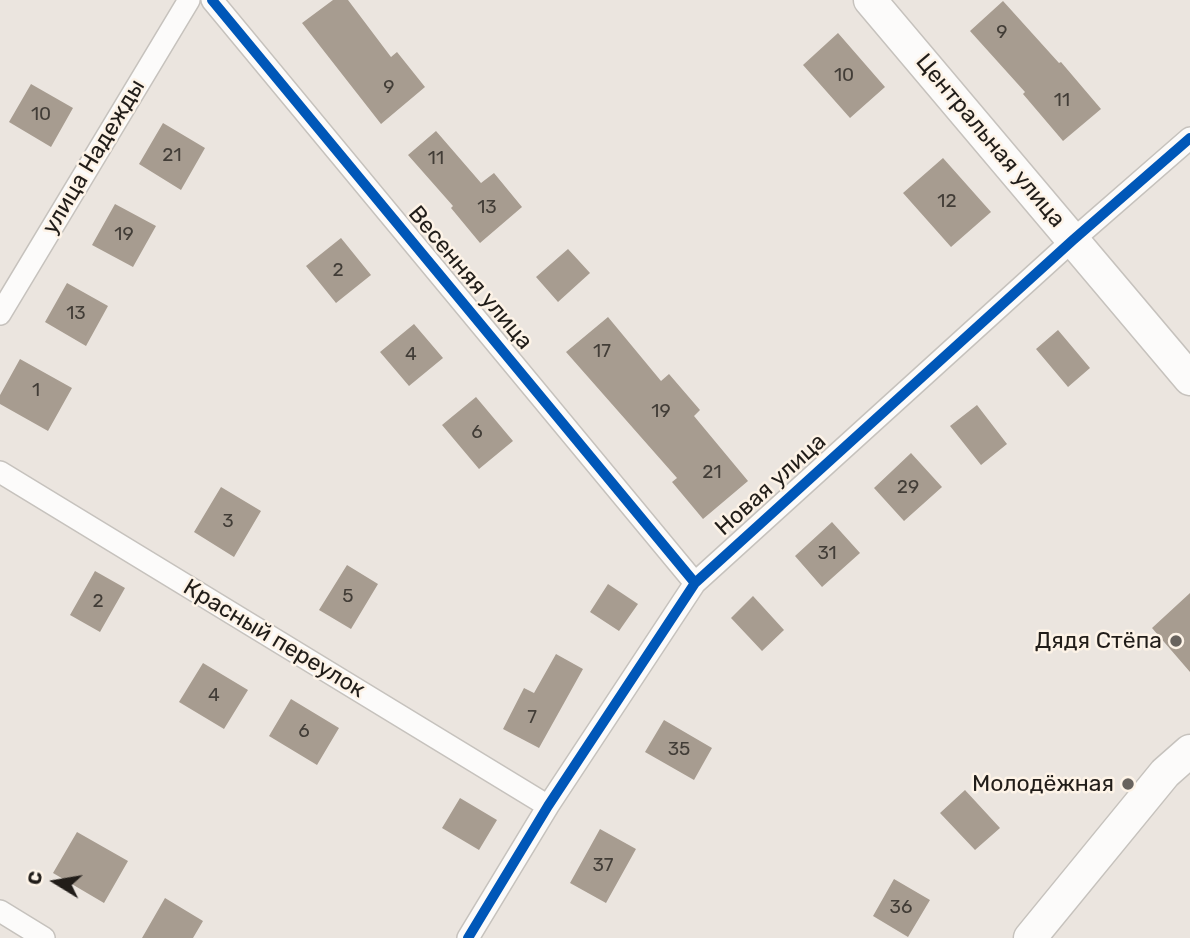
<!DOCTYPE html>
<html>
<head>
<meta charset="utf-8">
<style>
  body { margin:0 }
  #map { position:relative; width:1190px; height:938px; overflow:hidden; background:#ebe5df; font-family:Rubik,sans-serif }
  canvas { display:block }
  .north { position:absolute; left:21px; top:847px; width:70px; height:70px; -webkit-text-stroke:5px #fdf3e7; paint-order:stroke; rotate:281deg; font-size:19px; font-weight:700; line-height:28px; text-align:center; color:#211d19 }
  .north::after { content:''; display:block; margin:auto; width:24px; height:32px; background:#211d19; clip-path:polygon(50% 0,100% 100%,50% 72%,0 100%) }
</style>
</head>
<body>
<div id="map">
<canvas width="1190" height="938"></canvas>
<div class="north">С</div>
</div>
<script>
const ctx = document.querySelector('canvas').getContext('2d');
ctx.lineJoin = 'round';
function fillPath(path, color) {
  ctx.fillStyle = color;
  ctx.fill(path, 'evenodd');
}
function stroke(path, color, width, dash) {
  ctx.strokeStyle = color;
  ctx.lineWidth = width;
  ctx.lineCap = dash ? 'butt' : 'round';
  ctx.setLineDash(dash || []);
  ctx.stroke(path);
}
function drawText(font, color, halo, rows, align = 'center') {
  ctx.font = font + ' Rubik,sans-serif';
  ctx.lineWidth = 5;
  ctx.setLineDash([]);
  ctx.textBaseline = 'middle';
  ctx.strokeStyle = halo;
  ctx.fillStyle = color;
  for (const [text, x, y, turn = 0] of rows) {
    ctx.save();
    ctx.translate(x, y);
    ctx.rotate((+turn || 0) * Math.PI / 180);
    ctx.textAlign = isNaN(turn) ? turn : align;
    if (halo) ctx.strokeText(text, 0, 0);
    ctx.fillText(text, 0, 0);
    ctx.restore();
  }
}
fillPath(new Path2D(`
  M333 0H348L391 57 397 52 425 87 381 124 302 23Z
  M1003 1 1059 63 1061 62 1101 109 1063 141 1023 94 1025 92 970 31Z
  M838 33 885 87 850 118 803 65Z
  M31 84 73 108 51 147 9 122Z
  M163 123 205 148 181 190 139 164Z
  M436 131 481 183 494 173 522 207 480 243 451 208 453 206 408 155Z
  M943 158 991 212 951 247 903 193Z
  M115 204 156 226 133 267 92 245Z
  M341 238 371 275 336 303 306 266Z
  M568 249 590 273 558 302 536 277Z
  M67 283 108 306 86 346 45 322Z
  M608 317 661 381 669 374 700 410 694 416 748 481 703 519 672 482 677 478 566 352Z
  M414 324 443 358 409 386 380 352Z
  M1058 330 1090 368 1068 387 1036 349Z
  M20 359 72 388 48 431 0 404V395Z
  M476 397 513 441 479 469 442 425Z
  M977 405 1007 444 981 465 950 426Z
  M911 453 942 487 904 521 874 488Z
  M221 487 261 511 234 557 194 532Z
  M832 522 860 553 822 587 795 556Z
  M347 565 378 584 351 629 319 610Z
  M95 571 125 588 100 632 70 615Z
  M608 584 638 604 619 631 590 612Z
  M1190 593V672L1152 628Z
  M753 596 784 630 762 651 731 618Z
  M556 654 583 669 539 748 503 729 524 688 534 693Z
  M203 663 248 690 224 729 179 702Z
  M291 699 339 728 317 765 269 736Z
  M664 720 712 748 694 780 645 752Z
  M965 790 1000 828 975 850 940 813Z
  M460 798 497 820 479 850 442 828Z
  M600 829 636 849 606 903 570 883Z
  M77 832 128 861 104 903 53 873Z
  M894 879 930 900 908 937 873 916Z
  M165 898 203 921 193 938H142Z`), '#a79c90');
const street = new Path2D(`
  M212 0 695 583
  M0 314 189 0
  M0 472 548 806
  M0 911 44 938
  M468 938 548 806 695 583 1073 240 1190 138`);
const secondary = new Path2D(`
  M870 0 1190 379
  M1030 938 1165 773 1190 751`);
stroke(street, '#c6c2bd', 24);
stroke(secondary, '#c6c2bd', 35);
stroke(street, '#fcfbfa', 21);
stroke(secondary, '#fcfbfa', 32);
stroke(new Path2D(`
  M212 0 695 583
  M468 938 548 806 695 583 1073 240 1190 138`), '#0057b8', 10);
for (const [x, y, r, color] of [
  [1176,641,7,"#68635e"],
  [1128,784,7,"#68635e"]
]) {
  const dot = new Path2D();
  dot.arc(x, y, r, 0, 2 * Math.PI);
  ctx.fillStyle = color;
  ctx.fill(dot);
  stroke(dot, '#fdf3e7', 2.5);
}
drawText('19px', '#423d37', null, [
  ["9",1002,33],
  ["10",844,76],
  ["9",389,88],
  ["11",1062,101],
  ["10",41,115],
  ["21",172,156],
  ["11",436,159],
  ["12",947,202],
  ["13",487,208],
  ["19",124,235],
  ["2",338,271],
  ["13",76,314],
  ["17",602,352],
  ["4",411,355],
  ["1",36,391],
  ["19",661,412],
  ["6",477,433],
  ["21",712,473],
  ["29",908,488],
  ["3",228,522],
  ["31",827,554],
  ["5",348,597],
  ["2",98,602],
  ["4",214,696],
  ["7",532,718],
  ["6",304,732],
  ["35",679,750],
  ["37",603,866],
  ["36",901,908]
]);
drawText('23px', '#211d19', '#fdf3e7', [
  ["Центральная улица",990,141,50],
  ["улица Надежды",94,157,-59],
  ["Весенняя улица",470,278,50],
  ["Новая улица",771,485,-42],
  ["Красный переулок",274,639,31]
]);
drawText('23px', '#211d19', '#fdf3e7', [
  ["Дядя Стёпа",1162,641],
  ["Молодёжная",1114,784]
], 'right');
</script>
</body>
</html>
